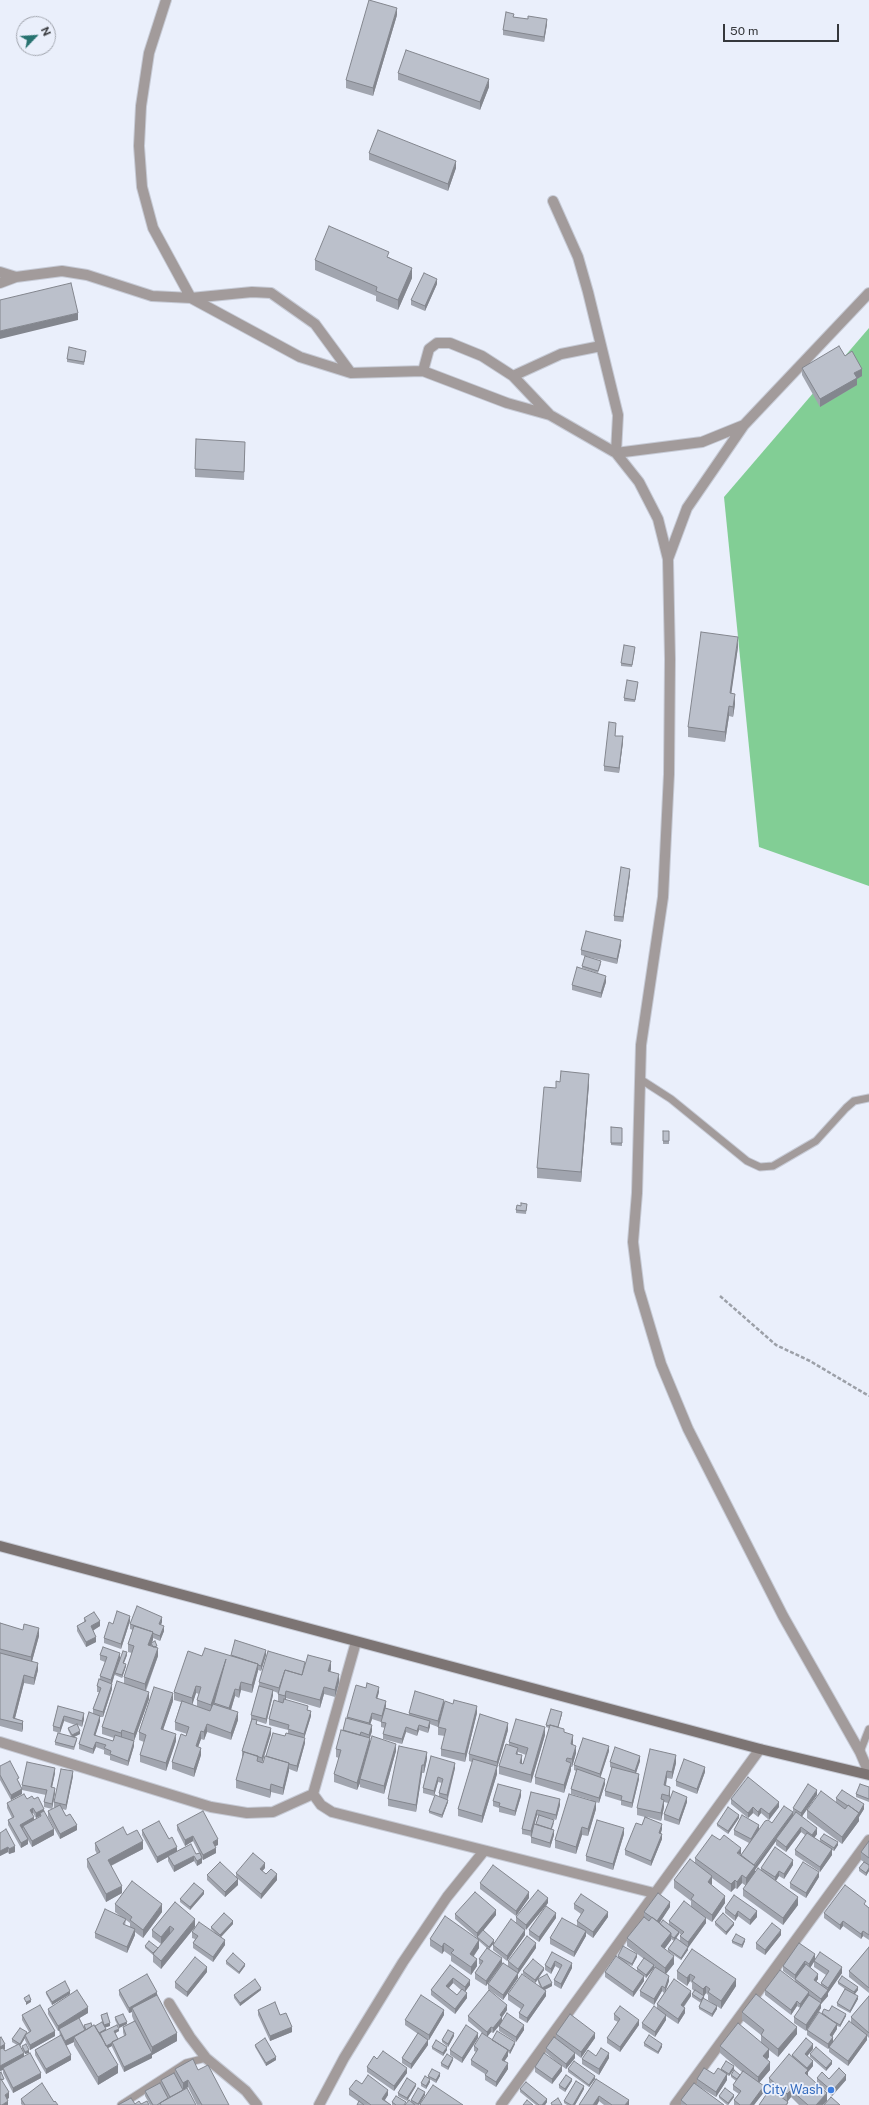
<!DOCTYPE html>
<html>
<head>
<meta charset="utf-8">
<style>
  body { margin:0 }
  #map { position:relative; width:869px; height:2105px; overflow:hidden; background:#eaeffb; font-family:"Public Sans",sans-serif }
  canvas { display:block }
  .north { position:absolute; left:16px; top:16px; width:40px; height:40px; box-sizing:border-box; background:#eaeffb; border:1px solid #a2a6af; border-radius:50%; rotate:65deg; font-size:11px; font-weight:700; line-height:16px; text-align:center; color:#36383c }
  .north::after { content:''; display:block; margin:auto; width:14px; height:18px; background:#277270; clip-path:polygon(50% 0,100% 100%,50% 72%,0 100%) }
  .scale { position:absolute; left:723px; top:24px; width:116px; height:18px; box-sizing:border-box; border:2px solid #36383c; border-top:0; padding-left:5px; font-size:12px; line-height:14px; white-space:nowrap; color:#36383c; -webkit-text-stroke:3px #eaeffb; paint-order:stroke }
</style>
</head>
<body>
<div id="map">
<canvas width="869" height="2105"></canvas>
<div class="north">N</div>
<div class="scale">50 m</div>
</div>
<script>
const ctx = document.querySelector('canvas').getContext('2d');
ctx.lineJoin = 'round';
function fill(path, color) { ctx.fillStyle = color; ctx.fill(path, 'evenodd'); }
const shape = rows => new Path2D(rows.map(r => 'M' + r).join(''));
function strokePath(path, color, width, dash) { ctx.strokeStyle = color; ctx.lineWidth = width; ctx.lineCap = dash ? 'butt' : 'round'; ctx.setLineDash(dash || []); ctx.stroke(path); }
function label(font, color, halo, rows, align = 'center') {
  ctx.font = font + ' "Public Sans",sans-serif'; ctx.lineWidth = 3.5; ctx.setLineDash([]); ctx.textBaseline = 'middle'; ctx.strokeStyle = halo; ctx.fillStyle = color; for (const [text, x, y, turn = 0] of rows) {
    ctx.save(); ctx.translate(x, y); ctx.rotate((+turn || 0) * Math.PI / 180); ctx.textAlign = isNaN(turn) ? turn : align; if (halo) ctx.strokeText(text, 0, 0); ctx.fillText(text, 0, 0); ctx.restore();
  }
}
fill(shape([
  [869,328,869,886,759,847,724,497]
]), '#82ce95');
const service = shape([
  [640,1079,671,1099,747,1161,760,1167,773,1166,816,1141,846,1108,854,1101,869,1098],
  [860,1752,869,1729],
  [121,2105,186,2063,206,2058]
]);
const minor = shape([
  [166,0,149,53,141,106,139,146,142,187,153,228,191,298,300,357,351,373,423,371,507,403,550,415,616,453,639,482,658,519,668,559,670,659,669,774,663,897,641,1045,637,1193,633,1242,639,1290,661,1364,688,1429,783,1616,860,1752,869,1773],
  [553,201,578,257,588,292,618,415,616,453,702,442,744,425,869,293],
  [0,272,16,277],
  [0,283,16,277,62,271,87,275,152,296,191,298,252,292,271,293,315,324,351,373],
  [423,371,429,349,437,343,450,343,482,356,513,376,549,414],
  [513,376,561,354,601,346],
  [668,559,687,508,744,425],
  [356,1642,313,1794,321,1805,332,1812,654,1893],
  [0,1742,211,1807,247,1813,273,1812,313,1794],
  [169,2003,190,2037,206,2058,246,2091,257,2105],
  [319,2105,344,2058,403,1962,447,1897,484,1851],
  [501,2105,760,1749],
  [675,2105,869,1840]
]);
const secondary = shape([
  [0,1546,760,1749,869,1775]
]);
strokePath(service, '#c6cad5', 9);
strokePath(minor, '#c6cad5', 12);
strokePath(secondary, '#c6cad5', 12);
strokePath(shape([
  [720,1296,776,1345,810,1361,869,1396]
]), '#9ca0a8', 2.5, [4, 2]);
strokePath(service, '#a29b9b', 7);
strokePath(minor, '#a29b9b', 10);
strokePath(secondary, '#7c7473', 10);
fill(shape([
  [397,15,373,96,346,88,346,80],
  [514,17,547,24,544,42,503,35,503,30],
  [398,73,489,87,480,110,398,80],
  [369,153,456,168,448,191,369,160],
  [389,257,412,278,398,310,376,301,376,296,315,270,315,260],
  [437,284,425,311,411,305,411,300],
  [86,353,84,365,67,362,67,359],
  [845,356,862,376,857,379,857,385,820,407,802,375,802,368],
  [245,450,244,480,195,477,195,469],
  [738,647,731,693,735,704,733,717,729,716,725,742,688,737,688,727],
  [635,650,632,667,621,666,621,663],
  [638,684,635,702,624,701,624,698],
  [616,728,615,736,623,742,619,773,604,771,604,766],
  [630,874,623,922,614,921,614,916],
  [621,945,617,964,581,955,581,950],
  [601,964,598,973,582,968,582,966],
  [606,982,601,998,572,990,572,985],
  [589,1084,581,1182,537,1178,537,1168,556,1088],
  [611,1127,622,1128,622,1146,611,1145],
  [663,1131,669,1131,669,1144,663,1144],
  [527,1204,526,1214,516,1213,516,1210,521,1206],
  [84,1618,100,1626,93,1630,96,1642,86,1647,77,1631,77,1626,84,1622],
  [130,1621,121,1649,104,1643,104,1638,113,1624],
  [162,1622,161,1625,164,1631,160,1641,153,1638,152,1643,157,1648,158,1656,146,1691,149,1699,134,1741,134,1746,128,1766,110,1760,110,1756,104,1754,104,1750,96,1747,93,1754,79,1749,79,1744,93,1713,93,1709,99,1692,97,1692,97,1686,100,1680,100,1676,105,1662,100,1660,100,1655,120,1658,127,1655,124,1663,126,1666,122,1678,115,1675,115,1673,112,1684,112,1689,103,1717,100,1717,100,1721,95,1735,113,1741,114,1738,102,1734,102,1727,124,1683,124,1677,132,1653,128,1652,128,1644,133,1630,130,1629,130,1624],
  [0,1623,39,1636,32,1661,38,1670,34,1685,24,1683,15,1718,23,1721,23,1728,22,1732,0,1726],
  [266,1655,261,1671,258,1670,252,1693,241,1690,239,1698,235,1696,231,1710,238,1720,231,1740,207,1732,204,1740,201,1739,198,1747,201,1755,194,1777,172,1769,172,1762,187,1734,175,1730,175,1722,181,1702,174,1700,174,1692,202,1656],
  [196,1693,199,1694,197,1700,197,1706,192,1704],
  [331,1669,330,1672,339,1682,335,1697,324,1694,320,1708,286,1698,286,1700,308,1710,311,1716,304,1738,305,1743,297,1772,289,1769,283,1795,271,1792,270,1798,236,1788,236,1780,243,1757,242,1756,242,1751,251,1720,251,1715,259,1686,259,1682],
  [273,1691,278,1693,278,1701,269,1719,269,1725,288,1730,288,1733,266,1756,263,1763,262,1763,271,1734,257,1724,257,1721,266,1724,273,1695],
  [379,1692,377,1698,386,1706,385,1708,409,1715,409,1713,444,1705,477,1713,465,1762,441,1756,441,1749,445,1736,438,1735,438,1727,443,1708,438,1727,430,1724,428,1733,419,1730,417,1736,406,1732,402,1744,383,1739,383,1734,385,1728,381,1727,381,1722,372,1719,370,1725,372,1731,370,1738,370,1743,396,1751,384,1794,360,1787,360,1783,357,1790,334,1782,334,1774,339,1758,336,1757,336,1749,347,1719,347,1717],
  [173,1701,163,1729,176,1741,166,1771,140,1762,140,1755,144,1742,139,1740,139,1732],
  [58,1706,84,1719,82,1727,78,1725,80,1734,74,1737,77,1740,74,1750,55,1745,55,1742,71,1736,68,1730,68,1728,75,1725,64,1721,60,1733,53,1731,53,1726],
  [562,1714,558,1727,564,1732,573,1742,573,1744,576,1753,572,1767,571,1767,571,1770,564,1793,535,1784,535,1777,549,1728,546,1727,546,1725],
  [508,1730,497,1768,497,1774,482,1823,458,1816,458,1809,472,1762,469,1761,469,1754],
  [545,1735,531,1783,499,1774,499,1766,509,1745,509,1742],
  [518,1752,526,1755,523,1764,522,1764,522,1763,518,1754],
  [609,1751,600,1777,605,1784,599,1803,596,1802,596,1809,588,1836,582,1835,576,1854,555,1848,555,1840,591,1800,571,1794,571,1789,576,1771,574,1770,574,1765],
  [676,1755,676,1763,672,1779,667,1778,666,1786,670,1795,669,1802,687,1802,679,1825,664,1820,664,1814,668,1803,664,1802,664,1807,661,1821,647,1817,662,1829,661,1833,662,1839,651,1866,625,1855,625,1850,642,1825,645,1817,637,1815,637,1808],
  [431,1756,455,1768,448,1799,448,1802,442,1818,429,1813,429,1811,439,1796,439,1793,442,1783,438,1782,434,1796,423,1793,423,1788],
  [427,1759,424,1773,422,1773,416,1812,388,1806,388,1799],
  [640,1761,636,1773,639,1779,632,1808,621,1805,621,1801,605,1796,605,1791,612,1768,610,1767,610,1762],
  [0,1766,19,1782,22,1789,22,1785,55,1773,52,1787,55,1793,52,1809,44,1807,44,1802,46,1795,22,1790,22,1794,11,1800,0,1780],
  [705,1772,697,1794,676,1786,676,1781],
  [73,1776,66,1810,62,1809,66,1816,77,1830,60,1839,48,1817,48,1811,55,1808,54,1807,54,1802],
  [869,1787,869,1802,856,1797,856,1794],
  [531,1792,560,1805,556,1820,548,1818,554,1823,552,1829,554,1835,550,1848,531,1843,531,1836,522,1834,522,1829],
  [537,1815,538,1816,536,1825,535,1824],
  [817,1795,802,1816,817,1834,814,1838,820,1842,820,1839,838,1845,834,1851,832,1850,832,1855,820,1872,795,1855,795,1850,805,1835,801,1832,786,1852,776,1845,776,1841,755,1870,755,1873,761,1870,761,1868,793,1865,784,1879,779,1876,776,1881,798,1905,783,1925,743,1896,743,1889,746,1886,742,1883,737,1889,735,1888,731,1892,712,1878,712,1884,711,1885,725,1903,712,1922,706,1918,706,1923,688,1947,688,1950,681,1960,668,1951,668,1949,680,1941,680,1936,681,1935,679,1933,679,1934,674,1941,671,1939,671,1940,664,1949,674,1964,666,1974,669,1981,665,1991,691,1996,684,2007,685,2013,678,2024,666,2016,666,2020,655,2037,642,2028,642,2023,657,2008,657,2004,664,1993,662,1991,654,2005,640,1996,640,1991,655,1967,654,1966,654,1968,646,1978,644,1976,644,1981,633,1997,605,1977,605,1972,618,1958,618,1956,637,1957,632,1966,626,1963,637,1971,637,1968,644,1959,627,1946,627,1938,644,1918,644,1912,670,1907,659,1923,660,1924,669,1925,669,1921,691,1907,691,1901,674,1888,674,1880,695,1864,695,1858,741,1855,749,1843,734,1835,734,1830,759,1830,793,1812,793,1808],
  [521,1796,515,1816,499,1812,499,1808,493,1806,493,1801],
  [836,1798,864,1809,859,1817,859,1821,842,1844,807,1818,807,1810,836,1802],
  [27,1799,34,1799,44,1811,54,1835,32,1847,28,1840,28,1844,21,1848,8,1825,8,1820,12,1818,7,1808,7,1803],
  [33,1813,36,1818,40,1816,40,1817,34,1820,32,1814],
  [731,1799,779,1807,769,1820,761,1813,758,1817,753,1813,748,1818,731,1804],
  [739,1818,728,1834,717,1826,717,1824],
  [177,1825,218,1845,215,1846,216,1853,203,1860,202,1859,202,1863,197,1866,194,1861,174,1872,168,1861,168,1857,157,1863,142,1835,142,1830,169,1839,177,1851,196,1854,199,1853,193,1841,185,1846,177,1830],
  [0,1833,15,1852,9,1854,8,1852,0,1856],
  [624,1834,613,1870,586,1861,586,1856],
  [127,1835,143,1849,111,1866,122,1893,106,1902,87,1867,87,1859,97,1854,95,1850,95,1843],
  [869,1841,869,1871,866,1876,859,1871,859,1868,864,1862,861,1860,861,1852],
  [265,1868,262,1871,266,1874,277,1880,261,1899,238,1879,238,1885,225,1897,207,1880,207,1875,236,1878,236,1873],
  [819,1877,806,1898,790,1888,790,1883],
  [480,1883,529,1898,516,1916,480,1889],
  [204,1894,190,1910,180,1902,180,1899],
  [175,1902,195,1927,161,1969,153,1962,153,1955,145,1948,145,1946,158,1948,161,1944,152,1937,152,1930],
  [548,1903,525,1930,525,1935,507,1961,493,1950,493,1944,489,1949,502,1963,508,1966,508,1961,536,1948,518,1974,518,1978,503,2000,488,1989,488,1984,498,1969,486,1986,475,1979,475,1973,481,1965,479,1964,479,1959,488,1949,479,1941,479,1948,474,1956,477,1966,471,1975,451,1961,451,1956,444,1951,442,1954,430,1946,430,1939,477,1939,477,1937,477,1938,455,1919,455,1914,496,1915,483,1931,494,1943,520,1926,516,1923,516,1917],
  [115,1904,162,1912,143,1938,135,1932,135,1935,127,1953,95,1938,95,1933,120,1916,115,1912],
  [126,1920,130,1923,130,1927,125,1925],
  [574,1904,608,1917,593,1938,586,1933,586,1936,574,1957,550,1944,550,1938,577,1926,577,1921,581,1914,574,1909],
  [866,1905,869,1908,869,1940,863,1936,861,1939,843,1926,840,1930,824,1918,824,1913],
  [725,1908,757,1911,757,1917,750,1925,738,1916,735,1921,725,1913],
  [556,1918,539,1942,529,1935,529,1930],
  [715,1922,734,1925,726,1935,715,1925],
  [233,1924,221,1937,225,1945,213,1962,193,1948,193,1943,195,1939,192,1938,192,1932,215,1933,211,1929,211,1927],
  [781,1935,765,1955,756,1949,756,1943],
  [732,1941,745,1941,742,1948,732,1943],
  [869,1947,869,1993,849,1977,849,1971],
  [692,1949,736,1986,721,2009,717,2006,717,2009,712,2017,699,2009,699,2007,701,2003,692,1997,692,1994,694,1991,692,1989,692,1983,690,1981,687,1986,677,1979,677,1971],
  [706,1993,708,1995,708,2000,716,2006,704,1999,704,1996],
  [552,1952,572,1968,561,1989,554,1985,554,1980,560,1969,555,1966,551,1974,545,1970,545,1965],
  [815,1959,842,1973,828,1993,828,1996,821,2004,821,2008,806,2031,794,2023,794,2017,800,2008,797,2006,791,2015,765,1995,765,1990,795,1981,795,1980,783,1971,783,1966],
  [814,1962,814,1967,826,1975,821,1983,821,1985,816,1981,818,1979,810,1968],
  [226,1961,245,1966,239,1974,226,1964],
  [450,1965,470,1985,465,1991,467,1998,455,2014,431,1995,431,1990],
  [453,1983,461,1990,457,1995,449,1988],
  [544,1970,538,1979,552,1986,545,1990,546,1996,527,2023,519,2018,519,2013,521,2009,508,2000,508,1994,540,1987,538,1982,538,1980,535,1983,523,1974,523,1971],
  [207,1972,187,1997,175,1988,175,1982],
  [838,1982,858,1990,855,1994,858,1999,850,2013,837,2006,837,2003,845,1989,838,1984],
  [119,1990,157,1996,177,2041,152,2055,152,2054,152,2058,124,2072,112,2047,112,2046,108,2048,118,2073,98,2085,74,2045,74,2042,66,2046,71,2060,46,2074,35,2055,35,2050,60,2036,59,2030,58,2031,48,2014,48,2009,88,2013,74,2021,84,2027,84,2025,95,2027,103,2025,101,2017,101,2015,110,2026,105,2027,106,2030,119,2031,115,2033,118,2039,124,2036,123,2032,123,2027,134,2021,132,2016,132,2012,129,2013,119,1995],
  [261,1990,240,2006,234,1998,234,1995],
  [46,1992,70,1994,52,2005,46,1994],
  [869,1996,869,2038,867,2036,867,2040,848,2066,829,2052,829,2048,828,2049,807,2035,807,2030,822,2013,829,2011,846,2016,840,2027,837,2026,837,2029,832,2037,833,2042,851,2023,851,2017],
  [258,2010,280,2015,292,2032,270,2041,258,2015],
  [507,2010,502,2017,502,2021,524,2030,516,2042,499,2031,499,2026,493,2033,491,2032,487,2037,468,2021,468,2016],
  [742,2012,797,2034,778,2057,769,2050,769,2057,767,2060,770,2070,759,2083,764,2092,754,2105,734,2105,734,2100,739,2094,733,2090,733,2085,736,2081,731,2077,731,2075,740,2075,742,2072,720,2053,720,2046,761,2042,761,2035,742,2020],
  [614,2014,639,2025,620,2052,607,2043,607,2038,618,2022,614,2020],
  [22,2015,55,2036,30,2050,25,2040,25,2038,20,2046,24,2057,41,2078,13,2093,3,2073,3,2070,0,2071,0,2038,5,2049,4,2050,5,2051,17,2045,12,2042,12,2039,29,2032,22,2020],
  [444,2015,429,2040,428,2040,428,2045,411,2069,402,2063,402,2058,418,2034,405,2025,405,2020],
  [115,2017,127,2024,119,2028,115,2020],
  [556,2034,595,2038,581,2058,567,2047,575,2058,566,2069,562,2066,562,2071,552,2084,535,2072,535,2067,560,2065,546,2053,546,2048,556,2038],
  [454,2036,448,2047,442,2042,442,2040],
  [478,2038,462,2063,450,2055,450,2050],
  [492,2040,515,2044,510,2054,508,2052,508,2056,504,2061,508,2069,496,2087,485,2080,485,2074,471,2065,471,2060,476,2052,474,2051,474,2046],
  [644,2043,662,2047,658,2054,644,2046],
  [255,2045,276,2060,266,2066,255,2047],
  [22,2046,29,2053,25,2054,22,2049],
  [432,2047,447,2050,443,2056,432,2049],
  [813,2049,807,2056,813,2066,808,2072,808,2076,827,2101,823,2105,799,2105,791,2097,788,2101,788,2105,782,2097,769,2085,769,2078,792,2056,792,2055],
  [810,2054,832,2064,826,2071,810,2057],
  [609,2058,599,2075,582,2064,582,2059],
  [377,2059,407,2073,394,2091,367,2072,367,2067],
  [453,2060,448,2070,441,2066,441,2063],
  [175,2069,198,2070,229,2105,197,2105,188,2087,183,2090,196,2105,150,2105,145,2096,145,2091,161,2084,161,2080,175,2076],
  [568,2069,595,2079,589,2087,568,2072],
  [721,2069,734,2069,729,2076,727,2075,727,2080,716,2097,698,2086,724,2105,681,2105,681,2100,697,2084,697,2079,714,2074,721,2070],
  [428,2076,440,2076,436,2083,428,2078],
  [817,2078,829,2079,846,2080,832,2096,817,2083],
  [596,2079,629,2105,604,2105,599,2101,597,2105,579,2105],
  [572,2081,565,2092,559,2088,559,2085],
  [430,2082,426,2089,421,2086,421,2083],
  [362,2084,388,2095,385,2100,391,2105,357,2105,359,2102,349,2095,349,2089],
  [416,2086,407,2101,398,2096,398,2093],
  [520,2089,547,2102,545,2105,536,2105,520,2092],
  [584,2089,575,2105,567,2105,564,2103,564,2101],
  [425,2095,419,2105,392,2105,392,2102,406,2104,411,2102,411,2100],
  [719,2096,734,2097,728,2105,727,2105,719,2098],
  [21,2099,58,2105,22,2105,21,2104]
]), '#a1a5af');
fill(shape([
  [397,8,397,15,373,96,373,88],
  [547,19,547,24,544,42,544,37],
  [489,79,489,87,480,110,480,102],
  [456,161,456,168,448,191,448,184],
  [412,268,412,278,398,310,398,300],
  [437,279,437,284,425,311,425,306],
  [78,313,78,320,0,339,0,331],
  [862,369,862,376,857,379,857,385,820,407,820,399,854,373],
  [738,637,738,647,730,703,730,693],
  [735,694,735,704,733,717,733,707],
  [729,706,729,716,725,742,725,732],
  [623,736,623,742,619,773,619,768],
  [630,869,630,874,623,922,623,917],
  [621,940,621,945,617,964,617,959],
  [606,976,606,982,601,998,601,993],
  [589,1074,589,1084,581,1182,581,1172],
  [130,1616,130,1621,121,1649,121,1644],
  [162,1617,162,1622,159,1629,159,1624],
  [100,1621,100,1626,91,1632,91,1626],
  [164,1626,164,1631,160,1641,160,1636],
  [39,1628,39,1636,31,1665,31,1657],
  [153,1632,153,1640,151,1644,151,1643,151,1645,148,1653,148,1645],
  [96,1637,96,1642,86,1647,86,1642],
  [158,1648,158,1656,145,1691,145,1684],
  [266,1650,266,1655,261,1671,261,1666],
  [127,1652,127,1655,123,1665,123,1663],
  [120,1653,120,1658,111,1686,111,1680],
  [226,1659,226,1667,211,1712,211,1705],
  [331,1661,331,1669,328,1679,328,1671],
  [38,1663,38,1670,34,1685,34,1678],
  [126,1664,126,1666,122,1678,122,1675],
  [258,1664,258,1671,252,1693,252,1685],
  [339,1674,339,1682,335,1697,335,1690],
  [24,1675,24,1683,14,1722,13,1718],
  [241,1682,241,1690,239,1698,239,1690],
  [112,1684,112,1689,103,1717,103,1712],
  [196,1686,196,1693,192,1706,192,1698],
  [324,1687,324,1694,320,1708,320,1700],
  [379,1687,379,1692,376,1703,376,1698],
  [235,1689,235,1696,229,1716,229,1708],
  [273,1690,273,1695,266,1724,266,1719],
  [286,1691,286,1698,285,1704,285,1696],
  [149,1692,149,1699,134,1741,134,1746,128,1766,128,1761,134,1741,134,1734],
  [173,1693,173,1701,161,1736,161,1729],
  [444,1700,444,1705,438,1727,438,1721],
  [386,1701,386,1706,382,1722,382,1716],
  [477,1706,477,1713,465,1762,465,1754],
  [311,1711,311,1716,304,1739,304,1734],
  [238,1712,238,1720,231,1740,231,1733],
  [562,1712,562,1714,557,1731,557,1728],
  [84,1713,84,1719,82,1727,82,1721],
  [372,1713,372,1719,369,1728,369,1723],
  [64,1716,64,1721,60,1733,60,1728],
  [100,1716,100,1721,94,1740,94,1735],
  [23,1721,23,1728,22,1732,22,1724],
  [430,1721,430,1727,428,1733,428,1728],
  [508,1723,508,1730,497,1768,497,1774,482,1823,482,1816,497,1767,497,1762],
  [207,1724,207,1732,204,1740,204,1732],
  [372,1725,372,1731,369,1740,369,1735],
  [419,1725,419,1730,417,1736,417,1731],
  [406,1727,406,1732,402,1744,402,1739],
  [545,1727,545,1735,531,1783,531,1775],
  [271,1728,271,1734,262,1763,262,1758],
  [122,1730,122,1737,121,1741,121,1733],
  [80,1731,80,1734,72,1738,72,1735],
  [201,1731,201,1739,196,1753,196,1746],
  [176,1734,176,1741,166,1771,166,1763],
  [573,1735,573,1742,571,1752,571,1744],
  [305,1738,305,1743,297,1772,297,1766],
  [370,1738,370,1745,360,1779,360,1783,357,1790,357,1783],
  [96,1742,96,1747,93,1754,93,1749],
  [396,1744,396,1751,384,1794,384,1786],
  [576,1746,576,1753,572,1767,572,1759],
  [609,1746,609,1751,600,1779,600,1774],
  [201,1748,201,1755,194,1777,194,1769],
  [427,1752,427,1759,424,1773,424,1765],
  [522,1755,522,1763,520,1771,520,1763],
  [676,1755,676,1763,672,1779,672,1772],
  [640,1756,640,1761,635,1776,635,1771],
  [289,1763,289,1771,283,1795,283,1788],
  [455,1763,455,1768,447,1800,447,1795],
  [571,1763,571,1770,564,1793,564,1785],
  [422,1765,422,1773,416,1812,416,1805],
  [705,1767,705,1772,697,1794,697,1789],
  [55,1768,55,1773,51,1792,51,1787],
  [73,1771,73,1776,66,1810,66,1805],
  [667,1771,667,1778,664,1793,664,1785],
  [639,1774,639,1779,632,1808,632,1803],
  [438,1777,438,1782,434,1796,434,1791],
  [605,1779,605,1784,599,1803,599,1798],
  [271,1784,271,1792,270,1798,270,1790],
  [670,1787,670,1795,669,1803,669,1796],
  [55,1788,55,1793,52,1809,52,1804],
  [22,1789,22,1794,11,1800,11,1795],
  [521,1790,521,1796,515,1816,515,1811],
  [817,1790,817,1795,801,1818,801,1813],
  [687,1797,687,1802,679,1825,679,1820],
  [560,1799,560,1805,556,1820,556,1815],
  [448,1800,448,1802,442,1818,442,1815],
  [664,1800,664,1807,661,1821,661,1813],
  [596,1802,596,1809,588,1836,588,1829],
  [779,1802,779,1807,769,1820,769,1814],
  [864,1804,864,1809,859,1817,859,1821,842,1844,842,1837],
  [753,1807,753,1813,748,1818,748,1813],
  [33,1808,33,1813,30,1815,30,1810],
  [761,1808,761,1813,758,1817,758,1812],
  [44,1809,44,1814,40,1813,40,1816,36,1818,36,1813],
  [537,1810,537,1815,531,1836,531,1831],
  [793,1812,793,1818,776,1839,776,1841,755,1870,755,1873,746,1886,746,1878],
  [739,1815,739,1818,728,1834,728,1831],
  [34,1817,34,1822,23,1826,23,1828,20,1830,20,1825],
  [662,1824,662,1829,659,1838,659,1833],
  [77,1825,77,1830,60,1839,60,1834],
  [759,1825,759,1830,751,1844,751,1839],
  [582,1827,582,1835,576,1854,576,1847],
  [801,1827,801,1832,786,1852,786,1847],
  [624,1828,624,1834,613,1870,613,1864],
  [817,1828,817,1834,812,1841,812,1835],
  [54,1829,54,1835,32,1847,32,1841],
  [554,1830,554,1835,550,1848,550,1843],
  [662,1834,662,1839,651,1866,651,1861],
  [193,1836,193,1841,185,1846,185,1840],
  [28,1839,28,1844,21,1848,21,1843],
  [218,1839,218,1845,213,1847,213,1842],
  [143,1841,143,1849,108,1867,108,1860],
  [838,1842,838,1845,834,1851,834,1848],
  [15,1846,15,1852,9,1854,9,1849],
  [8,1847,8,1852,0,1856,0,1851],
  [177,1847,177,1852,157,1863,157,1857],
  [216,1848,216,1853,203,1860,203,1855],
  [741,1848,741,1855,737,1853],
  [832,1849,832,1855,820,1872,820,1867],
  [194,1856,194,1861,174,1872,174,1866],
  [202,1858,202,1863,197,1866,197,1861],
  [793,1860,793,1865,784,1879,784,1874],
  [265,1863,265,1868,260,1874,260,1869],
  [869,1868,869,1871,866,1876,866,1873],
  [779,1871,779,1876,775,1882,775,1877],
  [819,1872,819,1877,806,1898,806,1893],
  [277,1874,277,1880,261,1899,261,1894],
  [742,1875,742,1883,737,1889,737,1882],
  [712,1876,712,1884,708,1890,708,1882],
  [238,1879,238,1885,225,1897,225,1892],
  [735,1880,735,1888,731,1892,731,1884],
  [122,1886,122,1893,106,1902,106,1894],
  [204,1891,204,1894,190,1910,190,1907],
  [529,1892,529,1898,516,1916,516,1911],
  [725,1896,725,1903,712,1922,712,1915],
  [798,1897,798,1905,783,1925,783,1918],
  [548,1898,548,1903,526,1930,526,1925],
  [670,1902,670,1907,657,1927,657,1921],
  [162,1904,162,1912,143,1938,143,1930],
  [496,1910,496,1915,477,1938,477,1933],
  [738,1911,738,1916,735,1921,735,1916],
  [757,1911,757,1917,750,1925,750,1920],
  [608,1912,608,1917,593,1938,593,1932],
  [556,1913,556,1918,539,1942,539,1937],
  [706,1918,706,1923,688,1948,688,1942],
  [195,1919,195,1927,161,1969,161,1961],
  [233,1921,233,1924,220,1938,220,1935],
  [843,1921,843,1926,840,1930,840,1925],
  [734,1923,734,1925,726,1935,726,1932],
  [170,1926,170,1934,161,1945,161,1937],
  [135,1929,135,1935,127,1953,127,1947],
  [525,1930,525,1935,507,1961,507,1956],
  [781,1930,781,1935,765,1955,765,1950],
  [586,1931,586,1936,574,1957,574,1952],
  [863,1931,863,1936,861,1939,861,1934],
  [679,1932,679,1934,674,1941,674,1938],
  [671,1933,671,1940,661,1954,661,1946],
  [745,1939,745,1941,742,1948,742,1945],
  [225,1940,225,1945,213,1962,213,1957],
  [479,1940,479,1948,470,1961,470,1954],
  [494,1940,494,1943,489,1949,489,1947],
  [444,1943,444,1951,442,1954,442,1947],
  [536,1943,536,1948,518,1974,518,1978,503,2000,503,1995,518,1973,518,1969],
  [688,1947,688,1950,681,1960,681,1958],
  [637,1954,637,1957,632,1966,632,1964],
  [815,1954,815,1960,809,1970,809,1964],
  [674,1956,674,1964,665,1975,665,1968],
  [502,1958,502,1963,486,1986,486,1981],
  [477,1959,477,1966,471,1975,471,1967],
  [555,1961,555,1966,551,1974,551,1969],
  [805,1961,805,1967,795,1980,795,1975],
  [572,1963,572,1968,561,1989,561,1984],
  [245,1964,245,1966,239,1974,239,1972],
  [654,1965,654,1968,646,1978,646,1975],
  [207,1967,207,1972,187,1997,187,1992],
  [842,1967,842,1973,828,1993,828,1988],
  [544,1968,544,1970,535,1983,535,1980],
  [690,1974,690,1981,687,1986,687,1978],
  [818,1974,818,1979,814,1985,814,1980],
  [644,1976,644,1981,633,1997,633,1992],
  [669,1976,669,1981,665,1993,665,1988],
  [453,1978,453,1983,446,1991,446,1986],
  [736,1979,736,1986,721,2009,721,2001],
  [470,1980,470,1985,465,1992,465,1987],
  [552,1983,552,1986,542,1991,542,1988],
  [662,1986,662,1991,654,2005,654,1999],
  [706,1986,706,1993,704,1996,704,1999,701,2003,701,2000,703,1997,703,1989],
  [858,1987,858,1990,854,1995,854,1992],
  [261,1988,261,1990,240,2006,240,2003],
  [828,1990,828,1996,821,2004,821,1999],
  [70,1991,70,1994,52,2005,52,2002],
  [546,1991,546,1996,527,2023,527,2018],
  [691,1991,691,1996,681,2010,681,2005],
  [157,1992,157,1997,132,2008,132,2012,129,2013,129,2008],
  [809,1992,809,1997,800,2009,800,2004],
  [467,1993,467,1998,455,2014,455,2009],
  [858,1996,858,1999,850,2013,850,2011],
  [31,2000,31,2002,26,2005,26,2002],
  [797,2001,797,2006,791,2015,791,2010],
  [821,2003,821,2008,806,2031,806,2025],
  [507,2005,507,2010,500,2020,500,2015],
  [717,2006,717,2009,712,2017,712,2014],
  [88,2007,88,2013,58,2031,58,2026],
  [685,2008,685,2013,678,2024,678,2019],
  [444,2010,444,2015,429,2040,429,2035],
  [846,2014,846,2016,840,2027,840,2025],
  [666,2015,666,2020,655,2037,655,2032],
  [502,2017,502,2022,493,2033,493,2028],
  [639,2020,639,2025,620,2052,620,2047],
  [127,2022,127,2024,119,2028,119,2025],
  [110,2023,110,2026,104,2028,104,2025],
  [837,2024,837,2029,830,2040,830,2035],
  [524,2025,524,2030,516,2042,516,2037],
  [292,2027,292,2032,270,2041,270,2036],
  [491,2027,491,2032,487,2037,487,2032],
  [797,2027,797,2034,778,2057,778,2049],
  [106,2029,106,2031,100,2033,100,2035,99,2035,99,2033],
  [119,2029,119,2031,114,2034,114,2031],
  [85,2030,74,2037,74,2042,65,2046,65,2041],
  [55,2031,55,2036,30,2050,30,2045],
  [177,2033,177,2041,152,2055,152,2047],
  [454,2033,454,2036,448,2047,448,2044],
  [478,2033,478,2038,462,2063,462,2058],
  [595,2033,595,2038,581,2058,581,2052],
  [867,2035,867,2040,848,2066,848,2061],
  [25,2036,25,2038,20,2046,20,2044],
  [833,2037,833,2042,828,2049,828,2044],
  [428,2040,428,2045,411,2069,411,2064],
  [515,2042,515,2044,510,2054,510,2051],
  [112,2043,112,2046,106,2049,106,2046],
  [5,2044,5,2049,0,2052,0,2047],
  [662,2044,662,2047,658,2054,658,2052],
  [813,2044,813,2049,805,2059,805,2054],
  [447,2047,447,2050,443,2056,443,2053],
  [769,2049,769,2057,763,2064,763,2056],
  [29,2050,29,2053,25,2054,25,2052],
  [508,2050,508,2056,502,2065,502,2060],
  [24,2053,24,2058,3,2068,3,2070,0,2071,0,2066],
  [152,2053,152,2058,124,2072,124,2067],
  [575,2053,575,2058,566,2069,566,2064],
  [609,2053,609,2058,599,2075,599,2069],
  [71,2055,71,2060,46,2074,46,2069],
  [276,2057,276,2060,266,2066,266,2063],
  [453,2058,453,2060,448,2070,448,2067],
  [813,2061,813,2066,808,2072,808,2078,805,2073,807,2071,807,2068],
  [832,2061,832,2064,826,2071,826,2068],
  [770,2062,770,2070,758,2084,758,2077],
  [508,2063,508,2069,496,2087,496,2082],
  [118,2065,118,2073,98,2085,98,2077],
  [562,2066,562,2071,552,2084,552,2079],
  [734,2066,734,2069,729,2076,729,2074],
  [407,2068,407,2073,394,2091,394,2086],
  [41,2073,41,2078,13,2093,13,2088],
  [440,2073,440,2076,436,2083,436,2080],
  [727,2074,727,2080,716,2097,716,2092],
  [846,2075,846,2080,832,2096,832,2091],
  [595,2076,595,2079,589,2087,589,2085],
  [430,2079,430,2082,426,2089,426,2086],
  [572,2079,572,2081,565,2092,565,2089],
  [188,2080,188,2087,183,2090,183,2083],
  [416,2084,416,2086,407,2101,407,2098],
  [584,2086,584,2089,575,2105,573,2105],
  [764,2086,764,2092,754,2105,750,2105],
  [388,2090,388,2095,382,2104,382,2099],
  [791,2090,791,2097,787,2102,787,2094],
  [9,2092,9,2098,5,2101,5,2095],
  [425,2092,425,2095,419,2105,418,2105],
  [827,2093,827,2101,823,2105,816,2105],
  [734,2095,734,2097,728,2105,728,2103],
  [599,2096,599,2101,597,2105,593,2105],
  [547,2099,547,2102,545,2105,542,2105],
  [629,2100,629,2105,625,2105],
  [8,2101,8,2105,2,2105]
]), '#83868e');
const building = shape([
  [369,0,397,8,373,88,346,80,369,0],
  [506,12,514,14,513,17,528,19,528,16,547,19,544,37,503,30,506,12],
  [406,50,489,79,480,102,398,73,406,50],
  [378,130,456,161,448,184,369,153,378,130],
  [329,226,389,252,387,257,412,268,398,300,376,291,377,287,315,260,329,226],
  [424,273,437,279,425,306,411,300,424,273],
  [71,283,78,313,0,331,0,300,71,283],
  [839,346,845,356,852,351,862,369,854,373,857,378,820,399,802,368,839,346],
  [69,347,86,351,84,362,67,359,69,347],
  [196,439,245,442,244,472,195,469,196,439],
  [701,632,738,637,730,693,735,694,733,707,729,706,725,732,688,727,701,632],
  [624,645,635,647,632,665,621,663,624,645],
  [627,680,638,682,635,700,624,698,627,680],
  [609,722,616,723,615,736,623,736,619,768,604,766,609,722],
  [621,867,630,869,623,917,614,916,621,867],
  [586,931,621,940,617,959,581,950,586,931],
  [585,956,601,961,598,971,582,966,585,956],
  [577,967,606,976,601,993,572,985,577,967],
  [561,1071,589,1074,581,1172,537,1168,544,1087,556,1088,556,1081,560,1082,561,1071],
  [611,1127,622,1128,622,1143,611,1143,611,1127],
  [663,1131,669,1131,669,1141,663,1141,663,1131],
  [521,1203,527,1204,526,1211,516,1210,517,1205,521,1206,521,1203],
  [137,1606,162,1617,159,1624,164,1626,160,1636,152,1633,153,1632,130,1624,137,1606],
  [117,1611,130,1616,121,1644,104,1638,109,1622,113,1624,117,1611],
  [94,1612,100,1621,91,1626,96,1637,86,1642,77,1626,86,1621,84,1618,94,1612],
  [0,1623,23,1630,24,1624,39,1628,31,1657,0,1649,0,1623],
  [134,1626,153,1632,148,1645,158,1648,145,1684,124,1677,134,1646,128,1644,134,1626],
  [235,1640,266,1650,261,1666,258,1665,258,1664,231,1655,235,1640],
  [155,1641,157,1646,154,1647,153,1647,151,1643,155,1641],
  [103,1647,120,1653,111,1680,100,1676,107,1657,100,1655,103,1647],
  [205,1648,258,1664,252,1685,241,1682,239,1690,235,1689,229,1708,214,1703,226,1659,211,1705,197,1700,201,1687,196,1686,192,1698,174,1692,188,1651,202,1656,205,1648],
  [123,1651,127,1652,123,1663,126,1664,122,1675,115,1673,123,1651],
  [268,1651,305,1662,302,1675,285,1670,279,1688,259,1682,268,1651],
  [0,1653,38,1663,34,1678,24,1675,13,1718,23,1721,22,1724,0,1719,0,1653],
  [308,1655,331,1661,328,1671,339,1674,335,1690,324,1687,320,1700,286,1691,285,1696,278,1694,285,1670,302,1675,308,1655],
  [99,1679,112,1684,103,1712,93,1709,101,1688,97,1686,99,1679],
  [117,1681,149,1692,134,1734,122,1730,121,1733,102,1727,117,1681],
  [367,1683,379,1687,376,1698,386,1701,382,1716,372,1713,369,1723,347,1717,356,1685,366,1688,367,1683],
  [259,1686,273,1690,266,1719,251,1715,259,1686],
  [154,1687,173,1693,161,1729,176,1734,166,1763,140,1755,146,1735,139,1732,154,1687],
  [415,1691,444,1700,438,1721,409,1713,415,1691],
  [284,1699,308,1706,307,1710,311,1711,304,1734,288,1729,289,1725,269,1719,274,1700,283,1703,284,1699],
  [454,1700,477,1706,465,1754,441,1749,446,1729,438,1727,445,1701,453,1704,454,1700],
  [182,1701,210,1711,213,1704,238,1712,231,1733,207,1724,204,1732,201,1731,196,1746,201,1748,194,1769,172,1762,181,1734,186,1736,189,1727,175,1722,182,1701],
  [58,1706,84,1713,82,1721,64,1716,60,1728,53,1726,58,1706],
  [385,1708,430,1721,428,1728,419,1725,417,1731,406,1727,402,1739,383,1734,386,1723,381,1722,385,1708],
  [551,1709,562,1712,558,1727,550,1725,550,1726,546,1725,551,1709],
  [89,1712,100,1716,94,1735,113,1741,115,1735,134,1741,128,1761,110,1754,111,1751,104,1748,106,1745,96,1742,93,1749,79,1744,89,1712],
  [480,1714,508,1723,497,1762,469,1754,480,1714],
  [346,1718,372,1725,369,1735,361,1732,360,1735,343,1730,346,1718],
  [252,1719,257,1720,256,1724,271,1728,262,1758,242,1751,252,1719],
  [516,1719,545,1727,531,1775,499,1766,506,1744,518,1748,516,1754,522,1755,520,1763,523,1764,528,1748,509,1742,516,1719],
  [77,1724,80,1731,72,1735,68,1728,77,1724],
  [550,1725,564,1729,564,1732,573,1735,571,1744,576,1746,572,1759,567,1758,566,1761,571,1763,564,1785,535,1777,550,1725],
  [341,1730,370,1738,357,1783,334,1774,341,1750,336,1749,341,1730],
  [58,1733,77,1738,74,1747,55,1742,58,1733],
  [273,1733,285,1736,286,1733,305,1738,297,1766,289,1764,289,1763,266,1756,273,1733],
  [372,1736,396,1744,384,1786,360,1779,372,1736],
  [583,1738,609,1746,600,1774,574,1765,583,1738],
  [399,1746,427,1752,424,1765,422,1765,416,1805,388,1799,399,1746],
  [615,1747,640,1756,635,1771,610,1762,615,1747],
  [650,1749,676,1755,672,1772,667,1771,664,1785,670,1787,669,1796,662,1794,661,1799,664,1800,661,1813,637,1808,650,1749],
  [244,1752,258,1756,257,1761,263,1763,265,1756,289,1763,283,1788,271,1784,270,1790,236,1780,244,1752],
  [431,1756,455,1763,447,1795,439,1793,443,1779,438,1777,434,1791,423,1788,431,1756],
  [473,1759,497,1766,482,1816,458,1809,473,1759],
  [684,1759,705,1767,697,1789,676,1781,684,1759],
  [10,1761,19,1778,17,1779,22,1789,11,1795,0,1775,0,1766,10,1761],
  [27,1762,55,1768,51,1787,55,1788,52,1804,44,1802,47,1790,22,1785,27,1762],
  [612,1767,639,1774,632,1803,621,1800,622,1796,605,1791,612,1767],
  [61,1769,73,1771,66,1805,54,1802,61,1769],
  [577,1769,605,1779,599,1798,571,1789,577,1769],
  [748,1777,779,1802,769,1814,761,1808,758,1812,753,1807,748,1813,731,1799,748,1777],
  [498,1784,521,1790,515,1811,499,1806,500,1803,493,1801,498,1784],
  [808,1784,817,1790,801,1813,793,1808,808,1784],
  [860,1784,869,1787,869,1799,856,1794,860,1784],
  [842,1790,864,1804,859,1813,848,1805,848,1806,836,1798,842,1790],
  [673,1791,687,1797,679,1820,664,1814,673,1791],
  [821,1791,845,1809,848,1805,859,1813,842,1837,807,1810,821,1791],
  [531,1792,560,1799,556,1815,537,1810,531,1831,522,1829,531,1792],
  [24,1794,27,1799,32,1796,34,1799,38,1797,44,1809,36,1813,33,1808,30,1810,34,1817,20,1825,28,1839,21,1843,8,1820,14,1817,7,1803,24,1794],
  [569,1794,596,1802,588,1829,582,1827,576,1847,555,1840,569,1794],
  [435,1795,448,1800,442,1815,429,1811,435,1795],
  [60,1805,66,1816,70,1814,77,1825,60,1834,48,1811,60,1805],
  [784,1806,793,1812,754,1865,741,1855,765,1821,768,1820,772,1823,784,1806],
  [728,1807,739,1815,728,1831,717,1824,728,1807],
  [44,1811,54,1829,32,1841,23,1826,41,1816,40,1813,44,1811],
  [203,1811,218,1839,213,1842,216,1848,203,1855,193,1836,185,1840,177,1825,203,1811],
  [796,1812,817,1828,812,1835,801,1827,786,1847,776,1839,796,1812],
  [539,1815,554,1820,551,1829,536,1824,539,1815],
  [742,1815,759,1825,751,1839,734,1830,742,1815],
  [645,1817,662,1824,659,1833,662,1834,651,1861,625,1850,636,1823,642,1825,645,1817],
  [597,1820,624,1828,613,1864,586,1856,597,1820],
  [159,1821,169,1839,172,1837,177,1847,157,1857,142,1830,159,1821],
  [534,1824,554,1830,550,1843,531,1837,534,1824],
  [123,1827,127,1835,137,1830,143,1841,108,1860,122,1886,106,1894,87,1859,100,1852,95,1843,123,1827],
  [6,1829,15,1846,9,1849,8,1847,0,1851,0,1833,6,1829],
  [807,1833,832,1849,820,1867,795,1850,807,1833],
  [824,1834,838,1842,834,1848,820,1839,824,1834],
  [712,1835,720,1840,724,1835,741,1848,737,1853,755,1866,746,1878,742,1875,737,1882,735,1880,731,1884,695,1858,712,1835],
  [869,1841,869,1858,861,1852,869,1841],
  [191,1844,196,1854,200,1853,202,1858,197,1861,194,1856,174,1866,168,1856,191,1844],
  [775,1847,793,1860,784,1874,779,1871,775,1877,761,1868,775,1847],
  [253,1853,265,1863,260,1869,266,1874,271,1869,277,1874,261,1894,236,1873,253,1853],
  [690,1859,712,1876,708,1882,725,1896,712,1915,691,1899,694,1895,674,1880,690,1859],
  [220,1862,238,1879,225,1892,207,1875,220,1862],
  [803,1862,819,1872,806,1893,790,1883,803,1862],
  [864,1862,869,1865,869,1868,866,1873,859,1868,864,1862],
  [493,1865,529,1892,516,1911,480,1883,493,1865],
  [758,1868,798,1897,783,1918,743,1889,758,1868],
  [132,1881,162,1904,143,1930,130,1920,132,1917,115,1904,132,1881],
  [194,1883,204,1891,190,1907,180,1899,194,1883],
  [845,1885,866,1901,864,1904,869,1908,869,1935,863,1931,861,1934,843,1921,840,1925,824,1913,845,1885],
  [538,1890,548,1898,526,1925,516,1917,538,1890],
  [475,1892,496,1910,477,1933,455,1914,475,1892],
  [658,1893,670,1902,657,1921,644,1912,658,1893],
  [581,1894,608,1912,593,1932,577,1921,584,1910,574,1904,581,1894],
  [734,1895,757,1911,750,1920,738,1911,735,1916,725,1908,734,1895],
  [684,1901,706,1918,688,1942,680,1936,684,1932,669,1921,684,1901],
  [175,1902,195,1919,161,1961,153,1954,174,1929,170,1926,161,1937,152,1930,175,1902],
  [546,1906,556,1913,539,1937,529,1930,546,1906],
  [105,1909,126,1919,123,1924,135,1929,127,1947,95,1933,105,1909],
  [224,1913,233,1921,220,1935,211,1927,224,1913],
  [723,1913,734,1923,726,1932,715,1922,723,1913],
  [445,1916,479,1940,470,1954,477,1959,471,1967,451,1953,454,1950,444,1943,442,1947,430,1939,445,1916],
  [644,1917,649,1921,652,1917,671,1933,661,1946,674,1956,665,1968,627,1938,644,1917],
  [562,1918,586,1931,574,1952,550,1938,562,1918],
  [511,1919,525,1930,507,1956,493,1945,511,1919],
  [663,1920,679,1932,674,1938,671,1936,671,1933,660,1924,663,1920],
  [199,1922,225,1940,213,1957,193,1943,198,1936,192,1932,199,1922],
  [772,1923,781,1930,765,1950,756,1943,772,1923],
  [483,1930,494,1940,489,1947,477,1937,483,1930],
  [736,1934,745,1939,742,1945,732,1941,736,1934],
  [527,1936,536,1943,518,1969,508,1961,527,1936],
  [676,1938,688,1947,681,1958,668,1949,676,1938],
  [149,1941,158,1948,153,1953,145,1946,149,1941],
  [799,1943,815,1954,809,1964,805,1961,795,1975,783,1966,799,1943],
  [623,1946,637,1954,632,1964,618,1956,623,1946],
  [869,1947,869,1988,849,1971,869,1947],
  [487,1948,502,1958,486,1981,475,1973,483,1961,479,1959,487,1948],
  [692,1949,736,1979,721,2001,708,1992,710,1989,706,1986,703,1989,692,1981,695,1977,690,1974,687,1978,677,1971,692,1949],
  [552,1952,572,1963,561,1984,554,1980,562,1965,555,1961,551,1969,545,1965,552,1952],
  [820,1952,842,1967,828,1988,821,1983,829,1971,814,1961,820,1952],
  [233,1953,245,1964,239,1972,226,1961,233,1953],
  [616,1956,644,1976,633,1992,605,1972,616,1956],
  [195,1957,207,1967,187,1992,175,1982,195,1957],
  [644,1958,654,1965,646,1975,637,1968,644,1958],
  [533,1959,544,1968,535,1980,523,1971,533,1959],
  [503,1963,518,1973,503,1995,488,1984,503,1963],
  [806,1964,818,1974,814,1980,828,1990,821,1999,795,1979,806,1964],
  [450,1965,470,1980,465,1987,453,1978,446,1986,457,1995,462,1989,467,1993,455,2009,431,1990,450,1965],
  [655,1967,669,1976,665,1988,662,1986,654,1999,640,1991,655,1967],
  [780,1970,809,1992,800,2004,797,2001,791,2010,765,1990,780,1970],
  [147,1974,157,1992,129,2008,119,1990,147,1974],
  [522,1974,546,1991,527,2018,519,2013,524,2005,508,1994,522,1974],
  [547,1974,552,1983,542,1988,538,1979,547,1974],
  [842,1976,858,1987,854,1992,838,1982,842,1976],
  [255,1979,261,1988,240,2003,234,1995,255,1979],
  [674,1979,691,1991,681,2005,685,2008,678,2019,657,2004,674,1979],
  [65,1981,70,1991,52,2002,46,1992,65,1981],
  [845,1989,858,1996,850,2011,837,2003,845,1989],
  [77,1990,88,2007,58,2026,48,2009,77,1990],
  [489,1990,507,2005,500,2015,502,2017,493,2028,491,2027,487,2032,468,2016,489,1990],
  [695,1990,704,1996,701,2000,692,1994,695,1990],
  [756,1994,797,2027,778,2049,761,2035,764,2030,742,2012,756,1994],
  [29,1995,31,2000,26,2002,24,1998,29,1995],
  [157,1995,177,2033,152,2047,132,2008,157,1995],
  [421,1995,444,2010,429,2035,405,2020,421,1995],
  [809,1995,821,2003,806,2025,794,2017,809,1995],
  [869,1996,869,2033,851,2017,869,1996],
  [703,1998,717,2006,712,2014,699,2007,703,1998],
  [275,2002,280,2015,286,2013,292,2027,270,2036,258,2010,275,2002],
  [40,2005,55,2031,30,2045,25,2035,31,2031,22,2015,40,2005],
  [620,2006,639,2020,620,2047,607,2038,620,2019,614,2014,620,2006],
  [654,2006,666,2015,655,2032,642,2023,654,2006],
  [832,2006,846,2014,840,2025,833,2021,822,2013,824,2009,829,2011,832,2006],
  [819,2012,837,2024,830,2035,833,2037,828,2044,807,2030,819,2012],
  [107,2013,110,2023,104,2025,101,2015,107,2013],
  [507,2013,524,2025,516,2037,499,2026,507,2013],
  [123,2014,127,2022,119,2025,115,2017,123,2014],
  [570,2014,595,2033,581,2052,556,2034,570,2014],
  [79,2018,85,2030,65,2041,59,2029,79,2018],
  [135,2021,152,2053,124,2067,112,2042,126,2035,123,2027,135,2021],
  [849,2021,867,2035,848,2061,829,2047,849,2021],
  [102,2022,106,2029,99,2033,95,2026,102,2022],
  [91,2023,92,2026,86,2030,84,2025,91,2023],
  [738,2023,769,2049,763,2056,770,2062,758,2077,720,2046,738,2023],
  [94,2025,118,2065,98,2077,74,2037,94,2025],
  [117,2025,119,2029,114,2031,118,2039,112,2042,112,2043,106,2046,100,2033,117,2025],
  [466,2025,478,2033,462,2058,450,2050,466,2025],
  [20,2028,27,2032,25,2035,20,2044,12,2039,20,2028],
  [448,2030,454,2033,448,2044,442,2040,448,2030],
  [497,2031,515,2042,510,2051,492,2040,497,2031],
  [418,2033,428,2040,411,2064,402,2058,418,2033],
  [482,2033,508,2050,502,2060,508,2063,496,2082,485,2075,488,2071,471,2060,478,2049,474,2046,482,2033],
  [61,2035,71,2055,46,2069,35,2050,61,2035],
  [649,2035,662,2044,658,2052,644,2043,649,2035],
  [1,2037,5,2044,0,2047,0,2038,1,2037],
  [554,2037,575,2053,566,2064,546,2048,554,2037],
  [265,2038,276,2057,266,2063,255,2045,265,2038],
  [806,2038,813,2044,805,2054,813,2061,807,2068,792,2055,806,2038],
  [436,2040,447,2047,443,2053,432,2047,436,2040],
  [19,2044,24,2053,0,2066,0,2049,3,2048,5,2051,19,2044],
  [26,2044,29,2050,25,2052,22,2046,26,2044],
  [816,2047,832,2061,826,2068,810,2054,816,2047],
  [601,2048,609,2053,599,2069,582,2059,588,2050,596,2056,601,2048],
  [383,2051,407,2068,394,2086,367,2067,374,2056,377,2059,383,2051],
  [30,2053,41,2073,13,2088,3,2068,30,2053],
  [544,2053,562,2066,552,2079,535,2067,544,2053],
  [447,2054,453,2058,448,2067,441,2063,447,2054],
  [789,2054,808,2070,805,2073,827,2093,816,2105,808,2105,791,2090,787,2094,769,2078,789,2054],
  [193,2059,198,2070,208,2065,229,2105,202,2105,188,2080,183,2083,175,2069,193,2059],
  [574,2061,595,2076,589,2085,568,2069,574,2061],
  [726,2061,734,2066,729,2074,721,2069,726,2061],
  [704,2068,714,2074,718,2068,727,2074,716,2092,697,2079,704,2068],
  [839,2068,846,2075,832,2091,817,2078,822,2072,829,2079,839,2068],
  [432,2069,440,2073,436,2080,428,2076,432,2069],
  [734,2070,740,2075,737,2079,731,2075,734,2070],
  [743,2071,764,2086,750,2105,740,2105,734,2100,741,2091,733,2085,743,2071],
  [1,2072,4,2079,1,2080,1,2079,0,2080,0,2073,1,2072],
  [174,2073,183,2090,170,2097,161,2080,174,2073],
  [368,2075,388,2090,382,2099,391,2105,371,2105,349,2089,356,2080,362,2084,368,2075],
  [566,2075,572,2079,565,2089,559,2085,566,2075],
  [425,2076,430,2079,426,2086,421,2083,425,2076],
  [407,2078,416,2084,407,2098,398,2093,407,2078],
  [1,2079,9,2092,5,2095,8,2101,2,2105,0,2105,0,2080,1,2079],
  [596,2079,629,2100,625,2105,612,2105,599,2096,593,2105,579,2105,596,2079],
  [576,2081,584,2086,573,2105,571,2105,564,2101,576,2081],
  [526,2082,547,2099,542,2105,539,2105,520,2089,526,2082],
  [42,2083,54,2102,55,2101,58,2105,25,2105,21,2099,42,2083],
  [160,2083,168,2098,160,2103,157,2105,153,2105,145,2091,160,2083],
  [694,2083,724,2105,687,2105,681,2100,694,2083],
  [433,2085,463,2105,421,2105,420,2104,433,2085],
  [187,2088,196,2105,161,2105,160,2103,187,2088],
  [418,2088,425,2092,418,2104,411,2100,418,2088],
  [725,2088,734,2095,728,2103,719,2096,725,2088],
  [770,2089,788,2102,786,2105,759,2105,770,2089],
  [396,2096,406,2102,404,2105,396,2105,392,2102,396,2096],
  [831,2097,840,2105,824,2105,831,2097],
  [131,2098,135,2104,139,2101,141,2104,147,2101,149,2105,118,2105,131,2098],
  [558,2098,562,2105,552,2105,551,2103,558,2098],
  [409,2100,415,2105,405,2105,409,2100],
  [527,2100,533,2105,523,2105,527,2100],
  [359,2101,364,2105,357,2105,359,2101]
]);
fill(building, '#bbc0cb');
strokePath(building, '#83868e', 1);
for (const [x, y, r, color] of [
  [831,2090,4,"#3f7fe0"]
]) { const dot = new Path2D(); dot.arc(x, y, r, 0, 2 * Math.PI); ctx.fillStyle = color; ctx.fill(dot); strokePath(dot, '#eaeffb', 1.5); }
label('13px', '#366cbe', '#eaeffb', [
  ["City Wash",823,2090]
], 'right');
</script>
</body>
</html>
